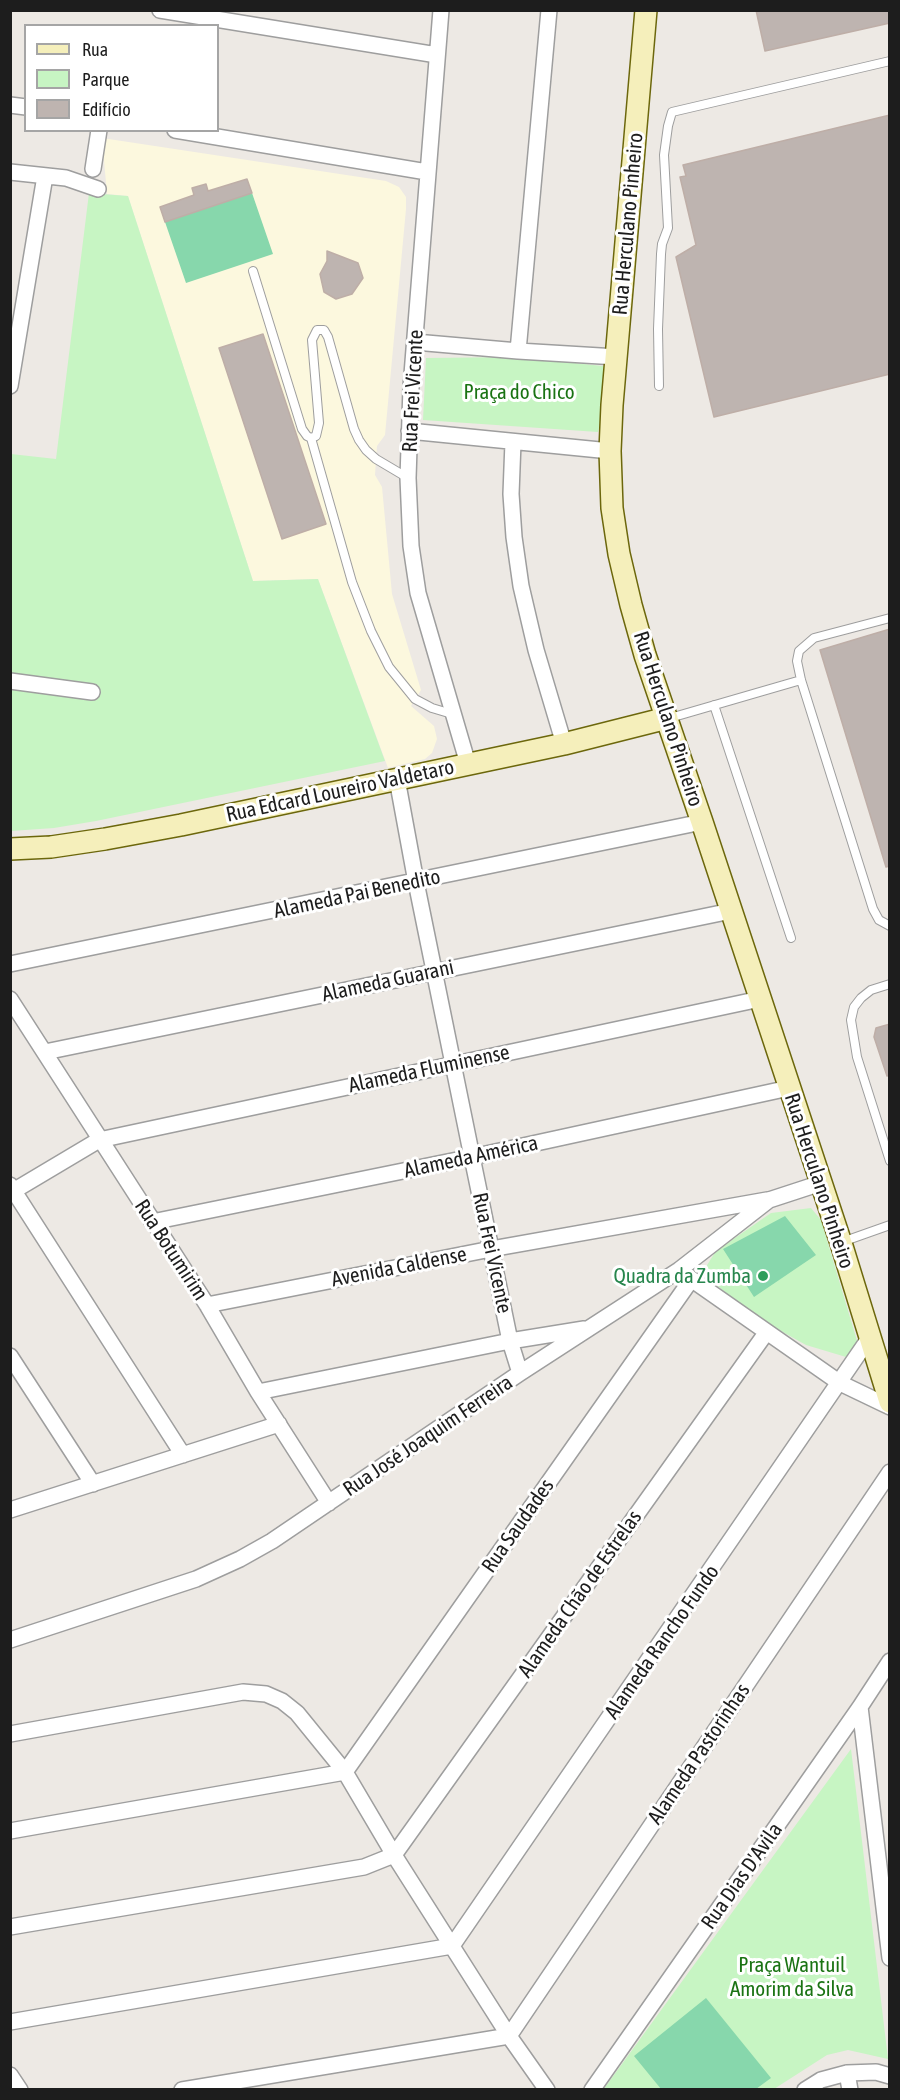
<!DOCTYPE html>
<html>
<head>
<meta charset="utf-8">
<style>
  body { margin:0 }
  #map { position:relative; width:900px; height:2100px; overflow:hidden; background:#ede9e4; font-family:"Asap Condensed",sans-serif }
  canvas { display:block }
  .frame { position:absolute; inset:0; border:12px solid #1d1d1d; pointer-events:none }
  .legend { position:absolute; left:24px; top:24px; width:195px; height:108px; box-sizing:border-box; background:#fff; border:2px solid #a5a5a5; margin:0; padding:8px 10px; list-style:none; font-size:18px; color:#1d1d1d }
  .legend li { display:flex; align-items:center; gap:12px; height:30px }
  .legend b { width:30px; border:2px solid #a5a5a5 }
</style>
</head>
<body>
<div id="map">
<canvas width="900" height="2100"></canvas>
<div class="frame"></div>
<ul class="legend">
<li><b style="height:8px;background:#f5efbb"></b>Rua</li>
<li><b style="height:16px;background:#c7f5c3"></b>Parque</li>
<li><b style="height:16px;background:#beb4b0"></b>Edifício</li>
</ul>
</div>
<script>
const ctx = document.querySelector('canvas').getContext('2d');
ctx.lineJoin = 'round';
function fill(path, color) { ctx.fillStyle = color; ctx.fill(path, 'evenodd'); }
const shape = rows => new Path2D(rows.map(r => 'M' + r).join(''));
function strokePath(path, color, width, dash) { ctx.strokeStyle = color; ctx.lineWidth = width; ctx.lineCap = dash ? 'butt' : 'round'; ctx.setLineDash(dash || []); ctx.stroke(path); }
function label(font, color, halo, rows, align = 'center') {
  ctx.font = font + ' "Asap Condensed",sans-serif'; ctx.lineWidth = 6; ctx.setLineDash([]); ctx.textBaseline = 'middle'; ctx.strokeStyle = halo; ctx.fillStyle = color; for (const [text, x, y, turn = 0] of rows) {
    ctx.save(); ctx.translate(x, y); ctx.rotate((+turn || 0) * Math.PI / 180); ctx.textAlign = isNaN(turn) ? turn : align; if (halo) ctx.strokeText(text, 0, 0); ctx.fillText(text, 0, 0); ctx.restore();
  }
}
fill(shape([
  [102,138,386,181,399,187,406,197,406,209,385,435,377,446,375,475,382,487,392,594,421,690,411,706,434,726,437,739,432,753,425,759,388,768,318,579,253,581,128,196,107,194]
]), '#fcf8de');
fill(shape([
  [89,193,128,196,253,581,318,579,385,761,96,821,54,828,11,831,11,454,56,459],
  [517,357,612,367,598,432,423,420,426,358],
  [811,1208,821,1220,858,1344,856,1352,846,1357,806,1345,754,1316,702,1273,716,1251,771,1213],
  [851,1749,888,2059,848,2050,827,2055,774,2089,603,2090]
]), '#c7f5c3');
fill(shape([
  [252,193,273,254,186,283,165,222],
  [785,1216,816,1255,754,1297,723,1249],
  [706,1998,771,2078,756,2089,661,2089,634,2056]
]), '#87d7ac');
const building = shape([
  [756,10,890,10,890,23,765,51,756,10],
  [890,115,890,374,714,417,676,257,696,245,680,177,686,176,683,165,890,115],
  [247,179,252,193,165,222,160,207,194,195,192,188,206,184,208,191,247,179],
  [327,251,358,263,363,278,352,294,336,299,324,292,320,274,327,261,327,251],
  [263,334,326,524,282,539,219,348,263,334],
  [890,629,890,866,886,867,820,650,890,629],
  [890,1024,890,1075,887,1076,874,1037,876,1028,890,1024]
]);
fill(building, '#beb4b0');
strokePath(building, '#beaea7', 1.5);
const lane = shape([
  [253,271,302,429,307,436,311,438,316,436,319,423,312,340,317,330,324,330,328,337,354,429,359,440,366,450,376,459,408,478],
  [659,386,658,329,661,254,662,244,668,228,664,155,668,126,672,112,890,61],
  [311,438,352,582,371,631,389,667,415,699,432,708,452,714],
  [890,618,814,638,799,651,797,661,801,680,873,909,879,920,890,926],
  [714,705,791,938],
  [670,718,801,680],
  [890,984,871,990,861,998,854,1007,851,1020,857,1057,890,1161],
  [842,1242,890,1225]
]);
const street = shape([
  [160,10,437,55],
  [441,10,411,387,408,478,411,546,418,593,468,764],
  [10,105,26,107],
  [175,130,427,172],
  [93,169,99,130],
  [10,172,66,178,98,189],
  [415,342,518,351,617,357],
  [518,351,549,10],
  [10,386,45,176],
  [409,431,610,451],
  [513,442,511,494,514,537,521,586,536,650,564,744],
  [10,681,92,692],
  [397,779,416,882,472,1157,510,1341,520,1373],
  [10,964,702,822],
  [10,999,207,1305,258,1392,329,1503],
  [45,1052,731,911],
  [10,1185,183,1455],
  [10,1193,99,1140,760,999],
  [152,1222,472,1157,789,1088],
  [684,1274,840,1383,890,1407],
  [207,1305,491,1249,767,1200],
  [10,1356,93,1484],
  [258,1392,510,1341,584,1329],
  [10,1510,279,1424],
  [10,1640,196,1579,240,1559,272,1541,520,1373,679,1270,769,1200,821,1183],
  [860,1707,890,1958],
  [10,1734,243,1692,266,1694,282,1701,297,1713,345,1772,394,1855,509,2036,547,2090],
  [10,1831,345,1772,691,1280],
  [10,1927,364,1867,394,1855,766,1333],
  [10,2022,452,1946,870,1337],
  [847,2073,850,2090],
  [10,2075,20,2090],
  [182,2090,509,2036,890,1472],
  [592,2090,860,1707,890,1661],
  [805,2090,821,2080,847,2073,876,2072,890,2076]
]);
const secondary = shape([
  [646,10,612,405,610,451,612,508,619,554,631,605,645,655,702,822,841,1243,890,1402],
  [10,849,51,847,105,839,181,825,564,744,667,718]
]);
strokePath(lane, '#9e9e9e', 10);
strokePath(street, '#9e9e9e', 18);
strokePath(secondary, '#6c670c', 24);
strokePath(lane, '#fff', 8);
strokePath(street, '#fff', 15);
strokePath(secondary, '#f5efbb', 21);
for (const [x, y, r, color] of [
  [763,1276,6,"#2e9e5b"]
]) { const dot = new Path2D(); dot.arc(x, y, r, 0, 2 * Math.PI); ctx.fillStyle = color; ctx.fill(dot); strokePath(dot, '#fff', 2); }
label('21px', '#1d1d1d', '#fff', [
  ["Rua Herculano Pinheiro",628,224,-85],
  ["Rua Frei Vicente",413,391,-87],
  ["Rua Herculano Pinheiro",668,719,72],
  ["Rua Edcard Loureiro Valdetaro",340,791,-12],
  ["Alameda Pai Benedito",357,894,-12],
  ["Alameda Guarani",388,981,-12],
  ["Alameda Fluminense",429,1069,-12],
  ["Alameda América",471,1157,-12],
  ["Rua Herculano Pinheiro",819,1181,72],
  ["Rua Botumirim",171,1250,57],
  ["Rua Frei Vicente",492,1253,78],
  ["Avenida Caldense",399,1267,-11],
  ["Rua José Joaquim Ferreira",428,1436,-34],
  ["Rua Saudades",518,1526,-55],
  ["Alameda Chão de Estrelas",580,1594,-55],
  ["Alameda Rancho Fundo",662,1642,-55],
  ["Alameda Pastorinhas",699,1754,-56],
  ["Rua Dias D'Avila",742,1876,-55]
]);
label('21px', '#1a7313', '#fff', [
  ["Praça do Chico",519,392],
  ["Praça Wantuil",792,1965],
  ["Amorim da Silva",792,1989]
]);
label('21px', '#27864d', '#fff', [
  ["Quadra da Zumba",751,1276]
], 'right');
</script>
</body>
</html>
